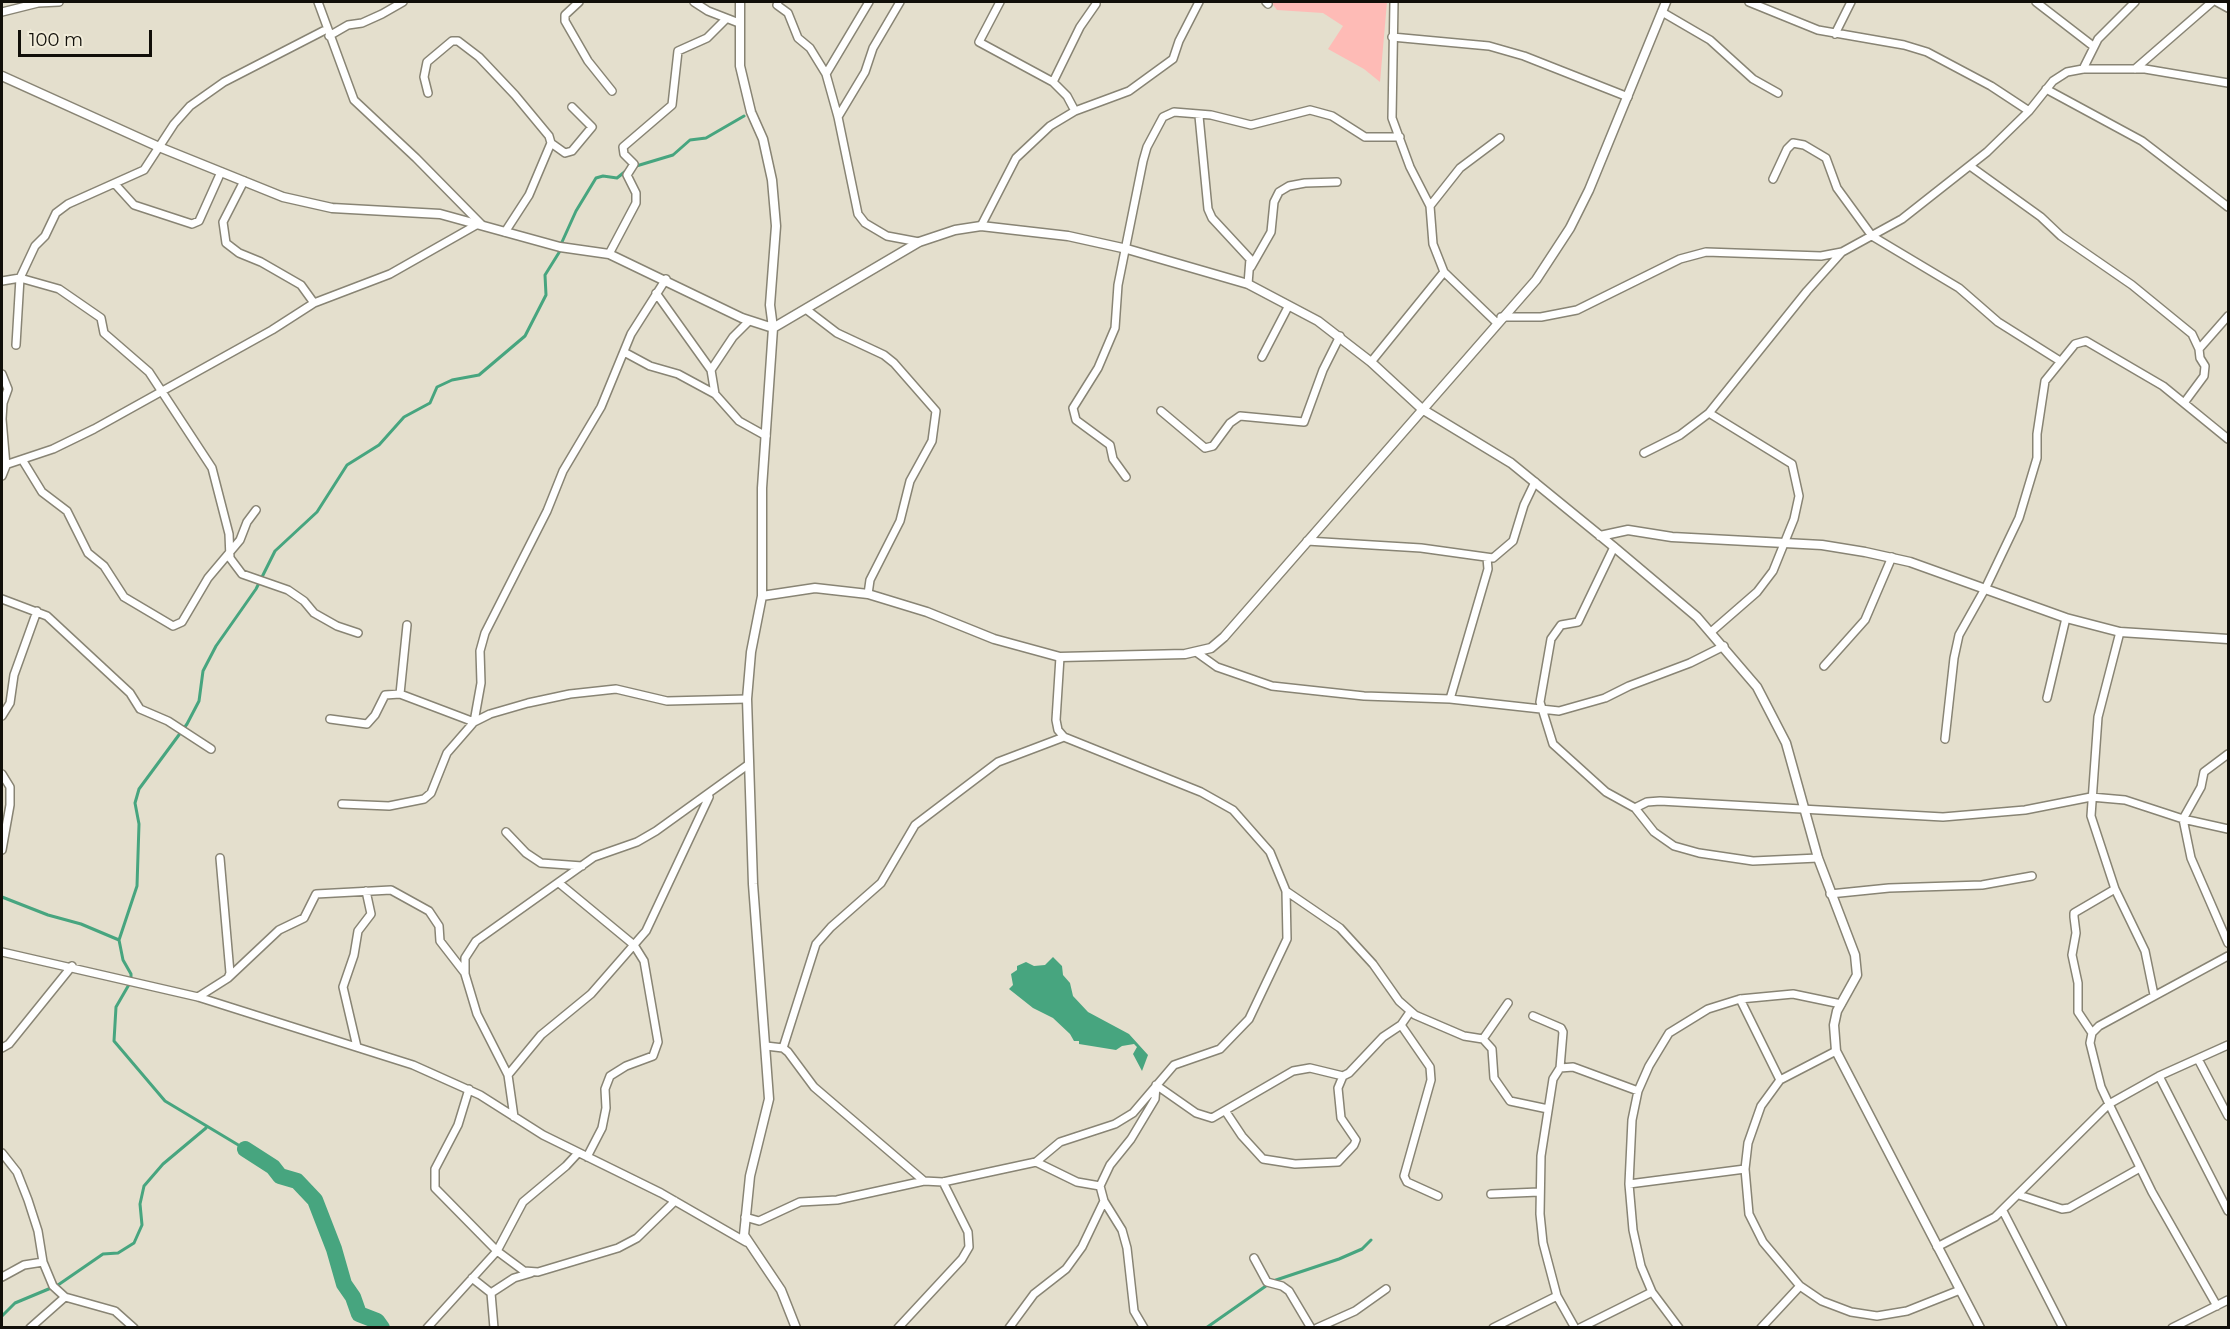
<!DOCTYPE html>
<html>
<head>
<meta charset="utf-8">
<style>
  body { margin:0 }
  #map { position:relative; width:2230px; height:1329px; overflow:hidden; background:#e4dfcd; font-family:Montserrat,sans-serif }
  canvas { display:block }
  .frame { position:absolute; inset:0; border:3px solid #110f09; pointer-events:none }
  .scale { position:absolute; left:18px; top:30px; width:134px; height:27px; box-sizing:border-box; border:3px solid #110f09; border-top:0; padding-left:8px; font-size:18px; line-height:21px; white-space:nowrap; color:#110f09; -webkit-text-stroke:4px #f1ecda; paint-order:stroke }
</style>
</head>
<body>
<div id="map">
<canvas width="2230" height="1329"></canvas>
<div class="frame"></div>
<div class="scale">100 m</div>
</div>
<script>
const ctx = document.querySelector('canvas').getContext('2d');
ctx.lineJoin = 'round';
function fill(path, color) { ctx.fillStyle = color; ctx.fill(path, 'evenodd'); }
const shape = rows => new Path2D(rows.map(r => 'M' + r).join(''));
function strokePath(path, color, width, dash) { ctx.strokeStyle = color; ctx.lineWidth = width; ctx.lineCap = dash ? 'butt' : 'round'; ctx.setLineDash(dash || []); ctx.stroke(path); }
fill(shape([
  [1271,2,1387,2,1380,82,1364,69,1328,49,1343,26,1323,13,1277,10]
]), '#febbb6');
fill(shape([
  [1053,957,1062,966,1063,975,1070,983,1073,996,1088,1012,1129,1034,1148,1055,1142,1071,1133,1054,1137,1047,1134,1044,1122,1046,1116,1050,1079,1044,1079,1041,1074,1041,1070,1034,1053,1018,1033,1008,1009,989,1013,985,1011,974,1017,970,1017,966,1026,962,1034,966,1045,965]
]), '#47a57f');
strokePath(shape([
  [633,167,673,155,690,140,706,138,744,116],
  [562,242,576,211,596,178,603,176,617,178,627,170],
  [2,897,48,915,81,924,119,940],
  [245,1149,165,1101,114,1041,116,1007,131,981,131,974,123,960,119,940,137,886,139,824,135,803,139,789,187,724,199,701,203,671,216,646,256,589,275,551,317,512,347,465,379,445,404,417,430,403,437,387,452,380,479,375,525,336,546,295,545,275,560,251],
  [58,1285,103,1254,118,1253,134,1243,142,1225,140,1204,144,1186,163,1164,206,1128],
  [2,1316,15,1303,51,1288],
  [1206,1328,1273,1281,1339,1259,1362,1249,1371,1240]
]), '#47a57f', 3);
strokePath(shape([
  [245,1149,273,1167,280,1176,297,1181,315,1200,334,1249,344,1284,353,1297,359,1314,377,1321,382,1328]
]), '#47a57f', 16);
const minor = shape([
  [318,2,354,100,416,158,481,224],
  [579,2,565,15,565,21,588,61,612,91],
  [694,2,708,11,739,23],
  [778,2,777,5,788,13,798,38,810,48,826,74],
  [869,2,826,74,838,117,858,214,865,223,887,236,919,242],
  [1000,2,979,42,1053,82,1067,96,1075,111],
  [1266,2,1268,4],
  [1394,2,1392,118,1410,167,1430,206,1433,244,1444,272,1497,323],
  [1749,2,1818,30,1904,45,1927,52,1991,86,2029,111],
  [2036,2,2093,46],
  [2217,2,2228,8],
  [2,12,38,3,59,2],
  [1662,12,1710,40,1753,79,1778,93],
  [1835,34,1851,2],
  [329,36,348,25,362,23,382,14,403,2],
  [1392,37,1489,46,1524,56,1628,97],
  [2083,69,2098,39,2135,2],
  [2135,69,2212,2],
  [1053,82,1080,27,1096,4],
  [2046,89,2142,141,2228,207],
  [428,93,424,77,427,62,452,41,458,41,479,57,515,95,549,136,551,143,529,195,505,232],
  [1199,116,1208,209,1212,218,1250,259,1248,284],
  [838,117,865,72,873,48,900,2],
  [551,143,565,153,572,151,592,127,572,107],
  [1970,166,2041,217,2061,236,2132,285,2192,334,2199,349],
  [1773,179,1787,149,1793,143,1804,145,1826,158,1837,188,1872,236,1959,288,1998,322,2060,361],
  [244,181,223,222,226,243,239,253,261,262,301,285,314,303],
  [115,184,134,205,192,224,199,221,221,172],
  [1430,206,1460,168,1500,138],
  [981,226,1016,158,1050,126,1075,111,1129,91,1173,59,1179,41,1199,2],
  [609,254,636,203,636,193,627,175,634,164,624,154,623,147,672,105,678,51,707,38,726,19],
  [1251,267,1271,232,1274,202,1279,192,1289,186,1305,183,1337,182],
  [2,281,20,278,59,289,101,318,104,333,149,372,212,468,229,534,230,558,242,574,288,590,304,601,314,613,337,626,358,633],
  [656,293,711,370,715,394],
  [807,310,837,333,884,355,894,363,936,411,932,441,910,481,900,521,870,580,868,594],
  [1501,317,1541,317,1577,310,1680,259,1706,252,1821,256,1842,252,1902,219,1987,152,2029,111,2053,81,2067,72,2083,69,2145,69,2228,83],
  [16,345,20,278,35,246,45,236,56,213,68,204,144,170,174,124,190,106,224,82,327,29],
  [624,352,650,366,678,374,715,394,739,421,766,436],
  [1262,357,1288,307],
  [1371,362,1444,272],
  [711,370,733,337,749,321],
  [2,374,8,389,3,403,2,419,6,466,2,476],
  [2184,403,2204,376,2205,366,2200,358,2199,349,2228,316],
  [1161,411,1205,448,1213,446,1230,423,1240,416,1304,422,1323,370,1340,336],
  [1709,413,1792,464,1799,496,1794,519,1773,571,1757,592,1711,632],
  [1644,453,1680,435,1709,413,1807,291,1842,252],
  [23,461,42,492,67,511,88,553,104,566,124,597,173,626,182,622,208,578,240,540,247,522,256,510],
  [2,466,53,449,94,429,272,330,314,303,390,274,478,224],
  [1126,477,1113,459,1110,445,1076,420,1073,408,1098,368,1115,328,1118,285,1143,161,1147,147,1163,117,1174,112,1211,115,1251,125,1310,110,1332,116,1365,137,1400,137],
  [1307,541,1421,548,1493,558,1513,541,1524,505,1535,482],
  [1614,547,1578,622,1561,625,1551,639,1540,702,1553,744,1606,792,1635,808,1654,832,1674,846,1699,853,1753,861,1818,858],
  [2,599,47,616,130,693,140,709,168,721,211,749],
  [2120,632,2098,717,2091,816,2115,889,2145,951,2154,995],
  [1196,652,1217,667,1272,686,1364,696,1450,699,1559,711,1605,698,1629,686,1690,663,1724,646],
  [1824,666,1865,620,1892,557],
  [400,694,407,625],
  [2047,698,2066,618],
  [1450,699,1488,569,1487,558],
  [2,716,10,703,14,675,37,611],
  [330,719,367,724,375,715,385,695,400,694,474,722,481,683,480,651,485,633,547,511,563,471,601,407,631,334,666,279],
  [1945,739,1954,658,1959,635,1986,587,2019,518,2037,458,2037,434,2045,381,2075,344,2086,341,2163,386,2228,439],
  [2228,754,2204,772,2201,787,2183,819,2191,858,2228,943],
  [2,774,10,787,10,805,2,850],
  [342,804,389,806,424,799,431,793,447,753,474,722,490,714,528,703,570,694,616,689,667,701,747,699],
  [1635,808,1647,802,1660,801,1943,817,2025,810,2091,797,2125,800,2183,819,2228,829],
  [506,832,526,853,541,863,582,866],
  [559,883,634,945,644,961,658,1042,653,1056,626,1066,610,1076,605,1089,606,1108,602,1128,587,1157],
  [1286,891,1340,928,1373,964,1399,1001,1415,1015,1464,1036,1483,1039,1508,1003],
  [1830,894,1889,888,1982,885,2032,876],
  [2,952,198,997,413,1065,480,1095,543,1135,661,1193,746,1242],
  [228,978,279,930,304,918,316,894,391,890,429,911,439,926,440,941,464,972],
  [198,997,228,978,230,973,220,858],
  [1740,999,1780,1080],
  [1533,1016,1561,1028,1563,1032,1560,1068],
  [1401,1025,1430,1067,1431,1080,1404,1176,1407,1182,1438,1196],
  [2092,1033,2078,1012,2078,983,2072,955,2076,933,2074,917,2074,913,2115,889],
  [1483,1039,1492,1049,1494,1078,1510,1101,1548,1109],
  [766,1046,783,1048,788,1052,814,1087,924,1181],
  [357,1047,343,987,354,955,358,931,371,914,366,891],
  [2,1048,9,1044,72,966],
  [783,1048,816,944,831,927,881,883,915,825,998,762,1064,737],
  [1836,1051,1780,1080,1761,1106,1748,1143,1745,1169,1749,1214,1763,1242,1800,1286,1822,1301,1851,1312,1877,1316,1907,1311,1960,1290],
  [2198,1059,2228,1116],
  [508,1075,541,1035,591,994,646,931,709,797],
  [2159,1076,2228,1211],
  [1156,1085,1196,1113,1212,1118,1293,1071,1310,1068,1343,1076,1349,1073,1383,1037,1401,1025,1410,1012],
  [469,1089,458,1125,435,1169,435,1188,497,1251,524,1271,538,1272,618,1248,637,1238,675,1201],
  [1226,1112,1242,1136,1263,1159,1295,1164,1338,1162,1354,1145,1356,1140,1341,1118,1338,1088,1343,1076],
  [514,1117,508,1075,477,1014,465,974,465,958,476,941,594,857,637,842,656,831,749,764],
  [2,1153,17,1172,28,1200,38,1231,43,1262,53,1286,65,1297,115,1311,134,1328],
  [1036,1162,1077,1182,1100,1186],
  [1629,1184,1745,1169],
  [1491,1194,1539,1192],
  [2019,1195,2062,1209,2069,1208,2140,1168],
  [2003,1211,2063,1328],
  [745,1217,759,1221,800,1202,837,1200,924,1181,943,1182,1036,1162,1060,1142,1115,1124,1133,1113,1174,1065,1220,1049,1249,1019,1287,939,1286,891,1270,852,1233,810,1201,792,1064,737,1058,730,1056,720,1060,657],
  [1937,1247,1995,1217,2109,1104,2159,1076,2228,1045],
  [1254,1258,1267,1282,1282,1286,1289,1291,1311,1328],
  [2,1277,24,1265,43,1262],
  [472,1278,491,1293,494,1328],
  [491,1293,514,1278,531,1273],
  [2217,1306,2152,1192,2109,1104,2101,1087,2090,1043,2092,1033,2099,1026,2228,956],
  [30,1328,65,1297],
  [427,1328,497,1251,523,1202,566,1166,578,1153],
  [898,1328,962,1259,969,1247,968,1232,943,1182],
  [1009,1328,1034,1294,1066,1269,1082,1247,1104,1201],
  [1144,1328,1134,1311,1127,1248,1122,1230,1104,1201,1100,1186,1110,1165,1131,1139,1155,1099,1156,1085],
  [1317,1328,1355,1311,1386,1289],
  [1493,1328,1557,1296],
  [1575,1328,1557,1296,1543,1243,1540,1214,1541,1156,1553,1079,1560,1068,1573,1067,1638,1091],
  [1580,1328,1652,1292],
  [1679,1328,1652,1292,1641,1266,1633,1230,1629,1184,1632,1120,1638,1091,1649,1066,1669,1033,1708,1009,1740,999,1793,994,1841,1004],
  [1761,1328,1800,1286],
  [2172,1328,2228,1300]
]);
const tertiary = shape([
  [740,2,740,66,751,112,763,139,772,180,776,226,770,305,773,328,762,488,762,596,751,652,747,699,753,884,769,1099,750,1176,744,1235,781,1290,796,1328],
  [2,76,159,147,283,197,332,208,440,214,560,247,609,254,742,318,773,328,919,242,955,230,981,226,1068,236,1127,249,1248,284,1318,321,1371,362,1422,409,1511,463,1614,547,1697,617,1757,687,1786,743,1818,858,1855,955,1857,975,1837,1011,1834,1025,1836,1051,1980,1328],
  [1600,536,1628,530,1672,537,1822,545,1865,552,1910,562,2066,618,2120,632,2228,639],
  [762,596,815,588,868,594,927,612,994,639,1060,657,1185,654,1211,648,1224,637,1536,280,1570,228,1589,190,1666,2]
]);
strokePath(minor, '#888474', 10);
strokePath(tertiary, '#888474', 11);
strokePath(minor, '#fff', 7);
strokePath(tertiary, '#fff', 8);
</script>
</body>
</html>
